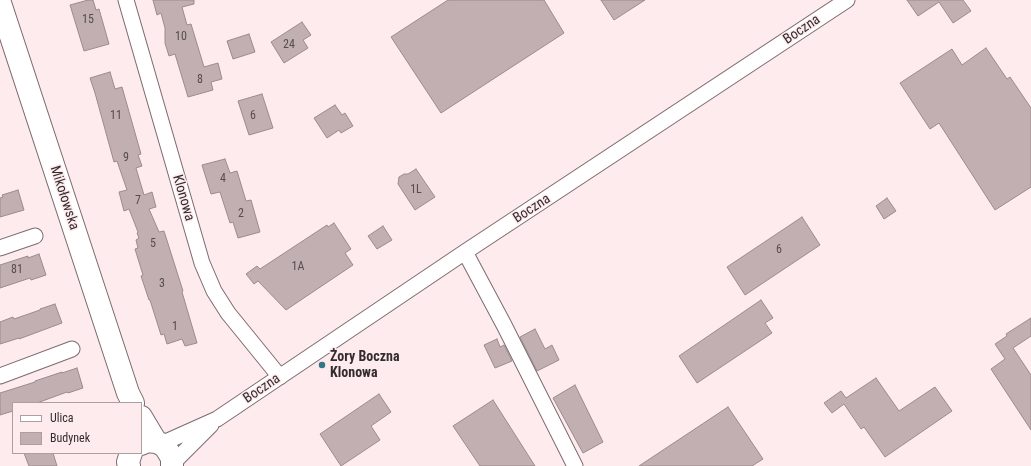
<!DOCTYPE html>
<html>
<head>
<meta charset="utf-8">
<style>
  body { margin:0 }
  #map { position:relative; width:1031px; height:466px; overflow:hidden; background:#feebee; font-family:"Roboto Condensed",sans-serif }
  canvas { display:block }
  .legend { position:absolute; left:12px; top:402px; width:130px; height:52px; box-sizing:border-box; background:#feebee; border:1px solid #ad9fa1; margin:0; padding:5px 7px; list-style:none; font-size:12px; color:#332c2d }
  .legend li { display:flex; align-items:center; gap:8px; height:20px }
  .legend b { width:20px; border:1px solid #ad9fa1 }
</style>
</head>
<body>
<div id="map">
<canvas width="1031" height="466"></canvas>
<ul class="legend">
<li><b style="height:5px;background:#fff"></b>Ulica</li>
<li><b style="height:11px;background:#c1afb1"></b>Budynek</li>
</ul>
</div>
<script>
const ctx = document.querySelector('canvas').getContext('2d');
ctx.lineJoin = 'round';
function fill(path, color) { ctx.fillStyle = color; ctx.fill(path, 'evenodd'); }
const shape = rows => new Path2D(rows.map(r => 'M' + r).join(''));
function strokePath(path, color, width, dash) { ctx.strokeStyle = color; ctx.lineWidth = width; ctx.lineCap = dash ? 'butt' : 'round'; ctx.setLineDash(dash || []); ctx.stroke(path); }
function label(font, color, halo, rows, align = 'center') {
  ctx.font = font + ' "Roboto Condensed",sans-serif'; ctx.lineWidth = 3; ctx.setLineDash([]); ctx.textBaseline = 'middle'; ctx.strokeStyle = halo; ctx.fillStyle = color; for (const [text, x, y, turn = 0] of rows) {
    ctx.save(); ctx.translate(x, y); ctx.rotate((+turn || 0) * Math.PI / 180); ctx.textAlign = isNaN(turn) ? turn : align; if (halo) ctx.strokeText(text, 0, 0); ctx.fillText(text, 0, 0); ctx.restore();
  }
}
const building = shape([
  [88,0,93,0,96,10,99,9,109,44,84,51,70,5,88,0],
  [153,0,194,0,194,4,182,7,187,25,191,24,204,67,218,63,222,79,211,82,213,90,188,97,175,54,169,56,165,43,165,28,161,13,157,15,153,0],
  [448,0,544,0,564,33,441,113,391,37,448,0],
  [601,0,645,0,614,20,601,0],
  [907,0,963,0,971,11,953,23,939,2,918,16,907,0],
  [302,22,311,35,303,40,308,48,284,63,271,42,302,22],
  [249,34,255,52,233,59,227,41,249,34],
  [986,48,1007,79,1010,77,1031,108,1031,187,995,210,939,123,930,129,900,83,952,49,962,65,986,48],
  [110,72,115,89,122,87,141,154,138,155,142,166,136,168,144,195,152,192,156,207,149,209,159,232,164,231,183,291,182,292,197,343,185,346,182,339,167,344,164,334,161,335,150,300,149,300,141,276,143,275,135,249,138,248,136,240,139,238,137,233,138,232,129,209,124,211,119,192,127,190,117,161,114,162,95,93,90,78,110,72],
  [262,94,273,128,249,135,238,101,262,94],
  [335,105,342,115,345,113,353,126,341,133,339,130,327,138,314,118,335,105],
  [225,159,230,173,237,171,246,201,251,200,260,232,238,238,233,222,230,223,220,192,211,194,202,165,225,159],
  [416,169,435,197,415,210,398,184,399,177,404,174,408,174,416,169],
  [18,190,24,210,0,217,0,198,3,197,2,195,18,190],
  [887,198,896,211,884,219,876,206,887,198],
  [802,217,820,245,745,295,727,267,802,217],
  [334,223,351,249,345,253,353,265,286,310,258,281,254,284,246,274,257,266,260,269,327,225,328,227,334,223],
  [383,226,392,240,377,249,368,236,383,226],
  [39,254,46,275,31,280,30,278,0,288,0,265,28,256,28,258,39,254],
  [761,300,773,318,765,323,772,333,697,383,679,356,761,300],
  [55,304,62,323,19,339,19,338,0,344,0,322,13,317,14,319,40,310,40,309,55,304],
  [1031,318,1031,336,1013,348,1031,375,1031,430,991,369,1005,359,995,344,1007,336,1006,334,1031,318],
  [535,329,545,349,552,345,559,360,537,371,520,337,535,329],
  [497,339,500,347,504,345,512,361,495,368,484,345,497,339],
  [77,368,83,388,68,393,67,392,37,403,13,403,13,411,0,415,0,393,35,382,35,381,62,372,62,373,77,368],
  [876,378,899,411,935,387,952,411,885,457,864,427,861,429,844,404,832,413,824,403,841,391,846,398,876,378],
  [575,385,603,442,583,453,553,398,575,385],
  [379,394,391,412,371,426,380,440,341,466,320,434,379,394],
  [493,400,535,466,480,466,453,426,493,400],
  [728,407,763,459,752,466,639,466,728,407],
  [24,453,53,453,57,466,29,466,24,453]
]);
fill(building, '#c1afb1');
strokePath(building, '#9c8b8d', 1);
const street = shape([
  [126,0,202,263,214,291,228,313,280,377],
  [0,248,35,236],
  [465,252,504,325,575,466],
  [0,376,72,349],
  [161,444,217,419,465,252,847,0],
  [172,464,211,425]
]);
const secondary = shape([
  [0,3,128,393,133,403],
  [141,417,156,442],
  [141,444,148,441,156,442,161,444,166,448,172,458,172,466],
  [129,466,128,462,131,453]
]);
strokePath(street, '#7c6b6e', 17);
strokePath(secondary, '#7c6b6e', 24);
strokePath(street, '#fff', 15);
strokePath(secondary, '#fff', 22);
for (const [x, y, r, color] of [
  [322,365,4,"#337687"]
]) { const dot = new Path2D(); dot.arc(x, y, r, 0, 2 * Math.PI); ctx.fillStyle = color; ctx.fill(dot); strokePath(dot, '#feebee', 1.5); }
label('12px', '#564d4e', null, [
  ["15",88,20],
  ["10",181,37],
  ["24",289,45],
  ["8",200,80],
  ["11",116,116],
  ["6",253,116],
  ["9",126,158],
  ["4",223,179],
  ["1L",416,190],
  ["7",138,201],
  ["2",241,214],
  ["5",153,244],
  ["6",779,250],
  ["1A",298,267],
  ["81",17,270],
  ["3",162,284],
  ["1",175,327]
]);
label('14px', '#332c2d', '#feebee', [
  ["Boczna",802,30,-34],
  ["Mikołowska",64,198,72],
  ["Klonowa",183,198,74],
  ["Boczna",532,209,-33],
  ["Boczna",262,389,-34]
]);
label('bold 14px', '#332c2d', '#feebee', [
  ["Żory Boczna",330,357],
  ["Klonowa",330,373]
], 'left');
</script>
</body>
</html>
